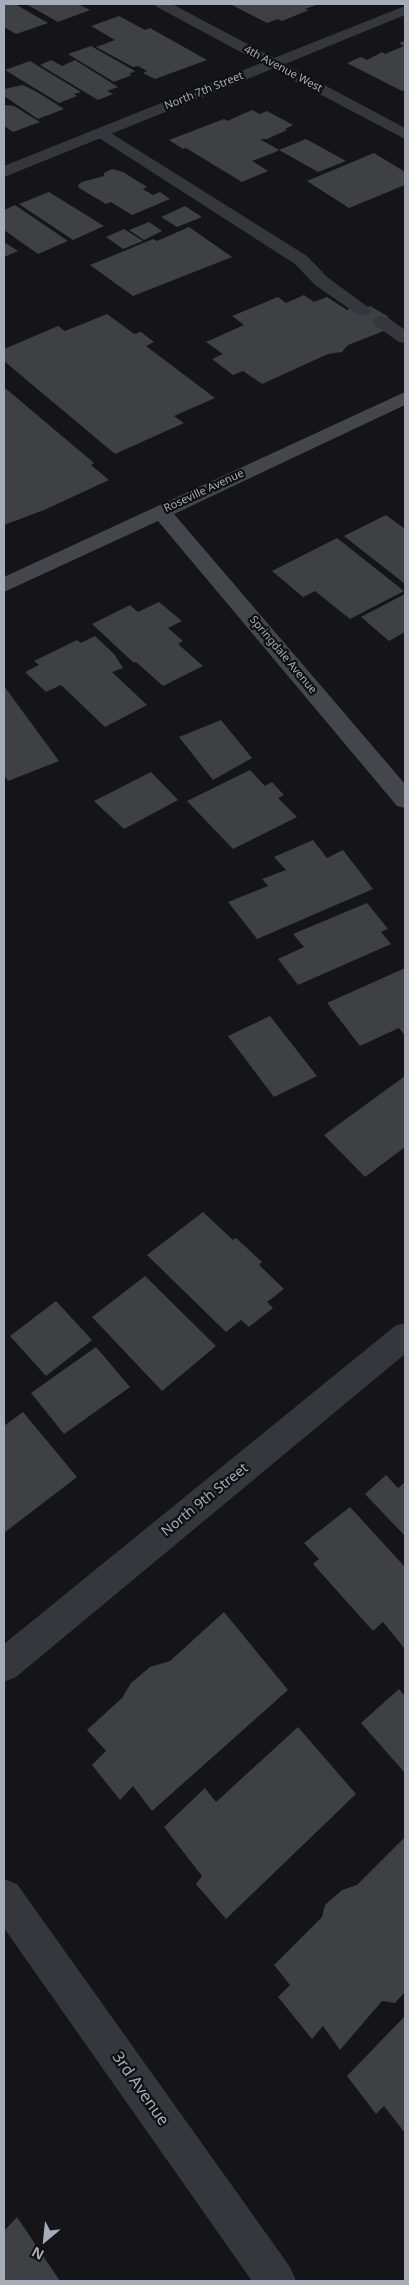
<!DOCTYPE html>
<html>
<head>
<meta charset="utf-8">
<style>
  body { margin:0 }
  #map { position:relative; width:409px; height:2285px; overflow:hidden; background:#151517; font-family:"Noto Sans",sans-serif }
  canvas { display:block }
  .frame { position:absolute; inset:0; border:5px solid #a6acb8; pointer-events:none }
  .north { position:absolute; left:20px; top:2215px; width:50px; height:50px; -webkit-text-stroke:4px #101012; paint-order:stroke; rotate:208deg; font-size:14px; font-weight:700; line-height:20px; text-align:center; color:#a6acb8 }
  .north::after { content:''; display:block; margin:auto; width:18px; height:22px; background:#a6acb8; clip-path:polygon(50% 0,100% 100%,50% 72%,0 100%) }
</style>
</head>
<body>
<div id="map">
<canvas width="409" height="2285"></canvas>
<div class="frame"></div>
<div class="north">N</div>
</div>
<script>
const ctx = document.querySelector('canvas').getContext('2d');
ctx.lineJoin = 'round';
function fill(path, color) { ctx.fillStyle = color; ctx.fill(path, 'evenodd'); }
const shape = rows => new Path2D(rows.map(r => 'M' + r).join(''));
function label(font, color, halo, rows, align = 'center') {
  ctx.font = font + ' "Noto Sans",sans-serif'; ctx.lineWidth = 4.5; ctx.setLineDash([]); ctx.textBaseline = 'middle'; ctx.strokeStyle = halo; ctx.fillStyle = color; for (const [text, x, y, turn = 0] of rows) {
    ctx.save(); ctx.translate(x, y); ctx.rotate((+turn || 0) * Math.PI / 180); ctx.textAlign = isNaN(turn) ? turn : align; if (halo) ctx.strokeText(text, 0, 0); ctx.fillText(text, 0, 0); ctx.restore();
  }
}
fill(shape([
  [4,4,15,4,48,23,16,34,4,27],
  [26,4,78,4,90,10,58,22],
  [230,4,313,4,316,5,305,9,309,10,282,21,278,19,267,23],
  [119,16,145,30,150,28,207,60,155,79,143,73,147,71,138,66,133,67,96,47,115,40,91,26],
  [405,41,405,90,402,91,347,63,361,57,367,60,382,52,385,54,404,46,399,43],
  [91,46,135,71,129,74,132,75,114,82,68,54],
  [51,60,62,66,75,60,118,87,107,91,113,94,98,100,40,65],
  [30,61,81,92,74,94,77,96,59,103,5,70],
  [23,85,37,92,64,109,38,119,4,96,4,89],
  [7,105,14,106,40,122,13,132,4,126,4,106],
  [252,110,260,114,267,111,293,125,285,129,287,130,267,139,260,139,279,150,273,153,252,161,235,150,268,171,242,182,186,148,183,149,169,140,224,119,227,121],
  [306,139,346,161,318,172,279,150],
  [374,153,405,172,405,185,349,208,307,181],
  [112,169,123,172,147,187,143,189,153,195,160,192,170,199,132,215,111,202,106,204,79,188,78,185,82,182,104,176,104,173],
  [49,192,104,226,73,240,19,204],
  [15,205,68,241,38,254,4,230,4,210],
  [185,206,202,217,177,227,161,217],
  [149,222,162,231,144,240,129,230],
  [189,227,232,257,133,296,90,265,153,239,157,241],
  [124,229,143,241,123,249,106,237],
  [4,242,18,251,4,257],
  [304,295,314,302,327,297,347,310,351,308,357,312,370,306,389,317,375,324,384,331,348,345,342,352,328,354,262,384,243,371,233,375,212,359,223,354,206,342,244,325,232,316,278,297,286,303],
  [107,314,134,334,141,332,154,342,146,346,215,398,174,416,184,423,115,454,4,361,4,349,58,326,65,331],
  [4,387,94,463,91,465,109,480,44,510,4,525],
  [386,515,405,529,405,584,344,536],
  [337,538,404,591,350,619,315,591,303,597,272,571],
  [405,594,405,632,389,641,361,617],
  [159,602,182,621,168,628,183,641,178,644,203,666,163,686,136,662,134,663,92,624,130,605,138,612],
  [95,636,114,654,123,668,112,672,147,705,105,727,61,685,46,692,25,672,39,665,34,661,77,640,81,643],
  [4,686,59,761,8,781,4,775],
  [221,720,252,758,213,780,179,737],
  [250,770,265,786,272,782,284,795,278,798,297,817,233,849,187,801],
  [151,772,178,800,124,829,94,801],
  [313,840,327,858,343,850,373,889,257,939,228,902,268,886,262,879,286,870,274,857],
  [367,903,388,929,381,932,391,944,298,985,278,959,304,947,293,934],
  [405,968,405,1036,399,1028,360,1046,327,1003],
  [270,1016,317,1076,274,1097,228,1036],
  [405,1076,405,1147,365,1177,324,1135],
  [203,1212,233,1240,236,1238,262,1262,259,1265,284,1289,267,1302,273,1308,249,1327,241,1320,226,1332,147,1255],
  [145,1276,216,1346,162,1391,92,1317],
  [56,1301,92,1340,46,1376,10,1336],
  [96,1347,130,1387,64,1434,31,1393],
  [23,1412,77,1477,4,1533,4,1426],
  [386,1475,398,1488,405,1482,405,1536,365,1494],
  [350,1507,405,1567,405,1649,383,1622,373,1631,313,1564,319,1559,304,1543],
  [224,1612,288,1690,152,1811,133,1786,120,1800,92,1765,106,1751,87,1730,122,1698,131,1683,150,1667,170,1661],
  [399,1689,405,1696,405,1773,361,1723],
  [298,1727,356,1794,226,1919,196,1884,202,1876,164,1827,205,1788,216,1802],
  [405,1837,405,1992,395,2003,382,2001,340,2050,323,2026,312,2039,278,1997,290,1985,274,1965,322,1917,325,1905,342,1890,357,1885],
  [405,2016,405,2133,384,2106,376,2114,347,2076],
  [17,2217,60,2281,4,2281,4,2231]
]), '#3f4044');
fill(shape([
  [101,128,106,130,307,256,327,277,372,310,369,314,363,315,357,314,315,285,295,264,96,136,93,133,96,130,101,128],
  [381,316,387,317,405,330,405,343,399,342,375,325,372,321,375,317,381,316]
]), '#36373c');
fill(shape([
  [155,4,172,4,274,58,405,6,405,15,285,64,405,128,405,139,272,69,4,177,4,166,261,63,157,7,155,4],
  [405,1323,405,1354,16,1677,4,1682,4,1644,395,1326,405,1323],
  [4,1879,17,1884,290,2267,296,2281,252,2281,4,1928,4,1879]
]), '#36373c');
fill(shape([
  [405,392,405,405,174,514,405,784,405,808,397,806,158,521,4,592,4,577,405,392]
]), '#44464c');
label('11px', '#a6acb8', '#101012', [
  ["4th Avenue West",283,69,28],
  ["North 7th Street",204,91,-22],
  ["Roseville Avenue",204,491,-25],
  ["Springdale Avenue",283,655,50]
]);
label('14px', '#a6acb8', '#101012', [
  ["North 9th Street",205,1500,-39]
]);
label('16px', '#a6acb8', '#101012', [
  ["3rd Avenue",140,2089,55]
]);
</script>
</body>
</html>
